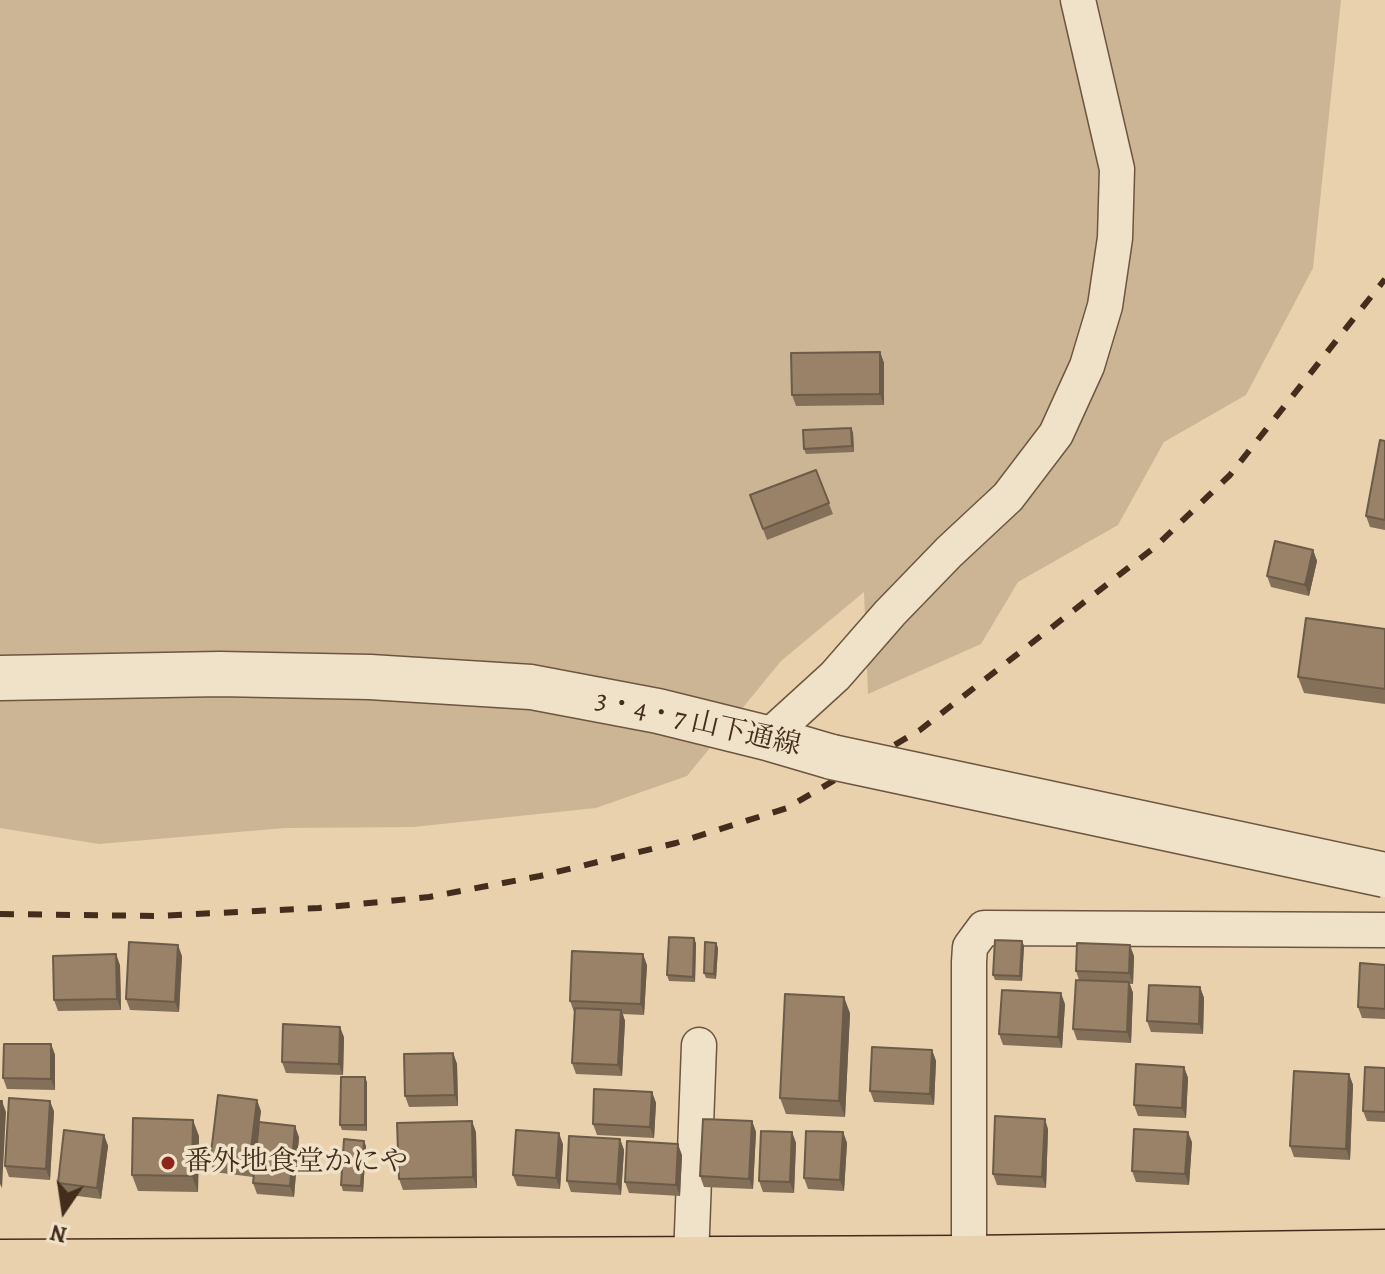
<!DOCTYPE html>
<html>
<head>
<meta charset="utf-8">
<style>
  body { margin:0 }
  #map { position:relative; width:1385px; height:1274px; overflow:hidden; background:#e8d1ac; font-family:Alegreya,serif }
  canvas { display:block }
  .north { position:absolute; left:24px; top:1170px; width:80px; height:80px; -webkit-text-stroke:6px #f0e1c9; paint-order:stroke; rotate:193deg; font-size:22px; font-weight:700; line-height:32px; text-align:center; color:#442d1c }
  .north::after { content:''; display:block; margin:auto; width:28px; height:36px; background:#442d1c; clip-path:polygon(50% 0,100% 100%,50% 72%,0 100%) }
</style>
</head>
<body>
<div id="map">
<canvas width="1385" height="1274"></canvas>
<div class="north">N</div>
</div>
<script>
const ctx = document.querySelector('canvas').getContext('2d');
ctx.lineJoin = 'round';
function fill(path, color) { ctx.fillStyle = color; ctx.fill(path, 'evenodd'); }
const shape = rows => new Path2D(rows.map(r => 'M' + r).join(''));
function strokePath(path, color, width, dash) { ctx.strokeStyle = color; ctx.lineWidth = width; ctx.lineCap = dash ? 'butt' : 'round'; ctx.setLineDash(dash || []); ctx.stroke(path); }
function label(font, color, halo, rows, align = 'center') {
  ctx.font = font + ' Alegreya,"Noto Serif JP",serif'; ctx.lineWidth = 7; ctx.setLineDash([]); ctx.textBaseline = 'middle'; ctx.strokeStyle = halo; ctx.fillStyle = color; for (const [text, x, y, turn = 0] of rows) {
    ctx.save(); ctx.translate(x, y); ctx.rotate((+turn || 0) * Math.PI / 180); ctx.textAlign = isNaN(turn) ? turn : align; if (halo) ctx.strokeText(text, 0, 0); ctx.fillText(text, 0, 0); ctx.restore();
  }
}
fill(shape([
  [0,0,1341,0,1313,268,1246,395,1164,442,1118,525,1018,582,981,644,868,694,864,592,781,661,687,776,596,808,413,827,285,828,99,844,0,828]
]), '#ccb594');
const minor = shape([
  [767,738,835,676,890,613,949,552,1008,497,1056,434,1087,366,1105,306,1115,238,1117,169,1078,0],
  [969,1258,969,962,970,947,984,928,1385,930],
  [691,1259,699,1045]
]);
const tertiary = shape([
  [0,678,220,674,370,677,531,687,658,711,767,738,832,757]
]);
const trunk = shape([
  [0,1262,969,1258,1385,1252]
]);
strokePath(minor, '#6d5640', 37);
strokePath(tertiary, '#6d5640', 47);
strokePath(trunk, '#442d1c', 47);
strokePath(minor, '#f0e1c9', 34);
strokePath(tertiary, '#f0e1c9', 44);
strokePath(trunk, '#e8d1ac', 44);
strokePath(shape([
  [0,914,156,916,319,908,429,897,540,876,676,843,787,808,920,730,1155,547,1230,475,1385,279]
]), '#442d1c', 6, [14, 14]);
const tertiaryBridge = shape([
  [832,757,1385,875]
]);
strokePath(tertiaryBridge, '#6d5640', 47, []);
strokePath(tertiaryBridge, '#f0e1c9', 44);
fill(shape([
  [880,352,884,363,884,405,796,406,792,395],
  [851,428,853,433,854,452,806,454,804,449],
  [1385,441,1385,530,1370,527,1366,516],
  [816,470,833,514,767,540,750,495],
  [1313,550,1317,561,1309,596,1271,587,1267,576],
  [1385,629,1385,704,1304,693,1298,677],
  [1022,941,1024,946,1022,981,995,980,993,975],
  [696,943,695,982,669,981,667,975],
  [716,943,718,948,716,979,706,978,704,973],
  [182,956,179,1012,130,1010,126,999],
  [1134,956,1133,984,1130,984,1133,993,1131,1043,1077,1040,1073,1029,1079,980,1076,971],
  [120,965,121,1010,58,1011,54,1000],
  [647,965,644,1015,623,1014,625,1021,622,1076,576,1074,572,1063,574,1012,570,1001],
  [1385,965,1385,1019,1362,1018,1358,1007],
  [1200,987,1204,998,1203,1034,1151,1032,1147,1021],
  [1065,1004,1062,1048,1003,1045,999,1034],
  [850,1013,845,1117,786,1114,780,1098],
  [344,1037,343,1075,286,1073,282,1062],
  [51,1044,55,1055,55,1090,7,1089,3,1078],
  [932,1050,936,1061,934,1105,874,1102,870,1091],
  [453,1053,457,1064,458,1106,409,1107,405,1096],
  [1184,1067,1188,1078,1186,1118,1138,1116,1134,1105],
  [1385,1068,1385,1122,1367,1121,1363,1111],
  [1349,1074,1353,1085,1350,1160,1294,1157,1290,1146],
  [367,1082,367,1131,342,1130,340,1125],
  [652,1092,656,1103,654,1138,597,1135,593,1124],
  [54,1111,50,1180,9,1177,5,1166],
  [261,1111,259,1122,299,1137,294,1197,257,1194,253,1183,258,1138,253,1177,214,1172,210,1161],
  [752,1121,756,1132,753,1189,704,1187,700,1176],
  [1048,1129,1046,1188,997,1185,993,1174],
  [476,1132,477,1188,403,1190,399,1179],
  [792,1132,796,1143,794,1193,763,1192,759,1181],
  [843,1132,847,1143,844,1191,808,1189,804,1178],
  [104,1135,108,1146,101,1199,62,1194,58,1183],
  [199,1136,198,1192,138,1191,132,1175],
  [620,1139,624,1150,621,1195,571,1192,567,1181],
  [1192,1142,1189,1185,1136,1182,1132,1171],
  [563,1144,560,1189,517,1186,513,1175],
  [366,1146,363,1192,343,1191,341,1185],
  [682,1155,680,1196,629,1193,625,1182]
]), '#847059');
fill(shape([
  [880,352,884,363,884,405,880,394],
  [851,428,853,433,854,452,852,446],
  [1313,550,1317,561,1309,596,1305,585],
  [694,938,696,943,695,982,693,977],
  [1022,941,1024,946,1022,981,1020,976],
  [716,943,718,948,716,979,714,974],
  [178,945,182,956,179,1012,175,1002],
  [1130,945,1134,956,1133,984,1129,973],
  [116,954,120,965,121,1010,117,999],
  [643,954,647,965,644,1015,641,1004],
  [1129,982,1133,993,1131,1043,1127,1032],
  [1200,987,1204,998,1203,1034,1199,1024],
  [1061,993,1065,1004,1062,1048,1058,1037],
  [844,997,850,1013,845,1117,839,1101],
  [621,1010,625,1021,622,1076,618,1065],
  [340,1027,344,1037,343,1075,339,1064],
  [51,1044,55,1055,55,1090,51,1079],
  [932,1050,936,1061,934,1105,930,1094],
  [453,1053,457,1064,458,1106,455,1095],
  [1184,1067,1188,1078,1186,1118,1182,1108],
  [1349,1074,1353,1085,1350,1160,1346,1149],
  [365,1077,367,1082,367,1131,365,1125],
  [652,1092,656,1103,654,1138,650,1127],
  [257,1100,261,1111,253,1177,249,1166],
  [2,1101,6,1112,2,1188,0,1184,0,1141],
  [50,1101,54,1111,50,1180,46,1169],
  [1045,1119,1048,1129,1046,1188,1042,1177],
  [193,1120,199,1136,198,1192,192,1176],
  [472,1121,476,1132,477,1188,473,1177],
  [752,1121,756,1132,753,1189,749,1179],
  [295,1126,299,1137,294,1197,290,1186],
  [792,1132,796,1143,794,1193,790,1182],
  [843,1132,847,1143,844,1191,840,1180],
  [1188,1132,1192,1142,1189,1185,1185,1174],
  [559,1133,563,1144,560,1189,556,1178],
  [104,1135,108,1146,101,1199,97,1188],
  [620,1139,624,1150,621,1195,617,1184],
  [364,1141,366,1146,363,1192,361,1186],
  [678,1144,682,1155,680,1196,676,1185]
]), '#6b5b48');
const building = shape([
  [880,352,880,394,792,395,791,353,880,352],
  [851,428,852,446,804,449,803,430,851,428],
  [1380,440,1385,441,1385,520,1366,516,1380,440],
  [816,470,829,503,763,529,750,495,816,470],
  [1275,541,1313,550,1305,585,1267,576,1275,541],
  [1306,618,1385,629,1385,689,1298,677,1306,618],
  [669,937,694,938,693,977,667,975,669,937],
  [995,940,1022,941,1020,976,993,975,995,940],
  [129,942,178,945,175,1002,126,999,129,942],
  [705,942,716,943,714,974,704,973,705,942],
  [1077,943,1130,945,1129,973,1076,971,1077,943],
  [572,951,643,954,641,1004,570,1001,572,951],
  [116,954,117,999,54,1000,53,956,116,954],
  [1360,963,1385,965,1385,1009,1358,1007,1360,963],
  [1076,980,1129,982,1127,1032,1073,1029,1076,980],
  [1149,985,1200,987,1199,1024,1147,1021,1149,985],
  [1002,990,1061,993,1058,1037,999,1034,1002,990],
  [785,994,844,997,839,1101,780,1098,785,994],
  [575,1008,621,1010,618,1065,572,1063,575,1008],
  [283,1024,340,1027,339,1064,282,1062,283,1024],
  [4,1044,51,1044,51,1079,3,1078,4,1044],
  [872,1047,932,1050,930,1094,870,1091,872,1047],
  [453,1053,455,1095,405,1096,404,1054,453,1053],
  [1136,1064,1184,1067,1182,1108,1134,1105,1136,1064],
  [1365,1067,1385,1068,1385,1112,1363,1111,1365,1067],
  [1294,1071,1349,1074,1346,1149,1290,1146,1294,1071],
  [341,1077,365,1077,365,1125,340,1125,341,1077],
  [594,1089,652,1092,650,1127,593,1124,594,1089],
  [218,1095,257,1100,249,1166,210,1161,218,1095],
  [9,1098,50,1101,46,1169,5,1166,9,1098],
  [0,1101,2,1101,0,1141,0,1101],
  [995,1116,1045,1119,1042,1177,993,1174,995,1116],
  [133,1118,193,1120,192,1176,132,1175,133,1118],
  [703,1119,752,1121,749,1179,700,1176,703,1119],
  [472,1121,473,1177,399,1179,397,1123,472,1121],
  [259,1122,295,1126,290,1186,253,1183,259,1122],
  [1134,1129,1188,1132,1185,1174,1132,1171,1134,1129],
  [64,1130,104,1135,97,1188,58,1183,64,1130],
  [516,1130,559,1133,556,1178,513,1175,516,1130],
  [761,1131,792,1132,790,1182,759,1181,761,1131],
  [806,1131,843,1132,840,1180,804,1178,806,1131],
  [569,1136,620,1139,617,1184,567,1181,569,1136],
  [344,1139,364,1141,361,1186,341,1185,344,1139],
  [627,1141,678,1144,676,1185,625,1182,627,1141]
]);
fill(building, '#998267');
strokePath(building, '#6b5b48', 2);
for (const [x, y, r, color] of [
  [168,1163,8,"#8f2418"]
]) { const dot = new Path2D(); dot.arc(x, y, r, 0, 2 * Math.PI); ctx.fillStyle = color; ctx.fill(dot); strokePath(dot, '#f0e1c9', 3); }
label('28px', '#442d1c', '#f0e1c9', [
  ["3・4・7 山下通線",698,724,13]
]);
label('28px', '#442d1c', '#f0e1c9', [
  ["番外地食堂かにや",184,1163]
], 'left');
</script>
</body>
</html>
